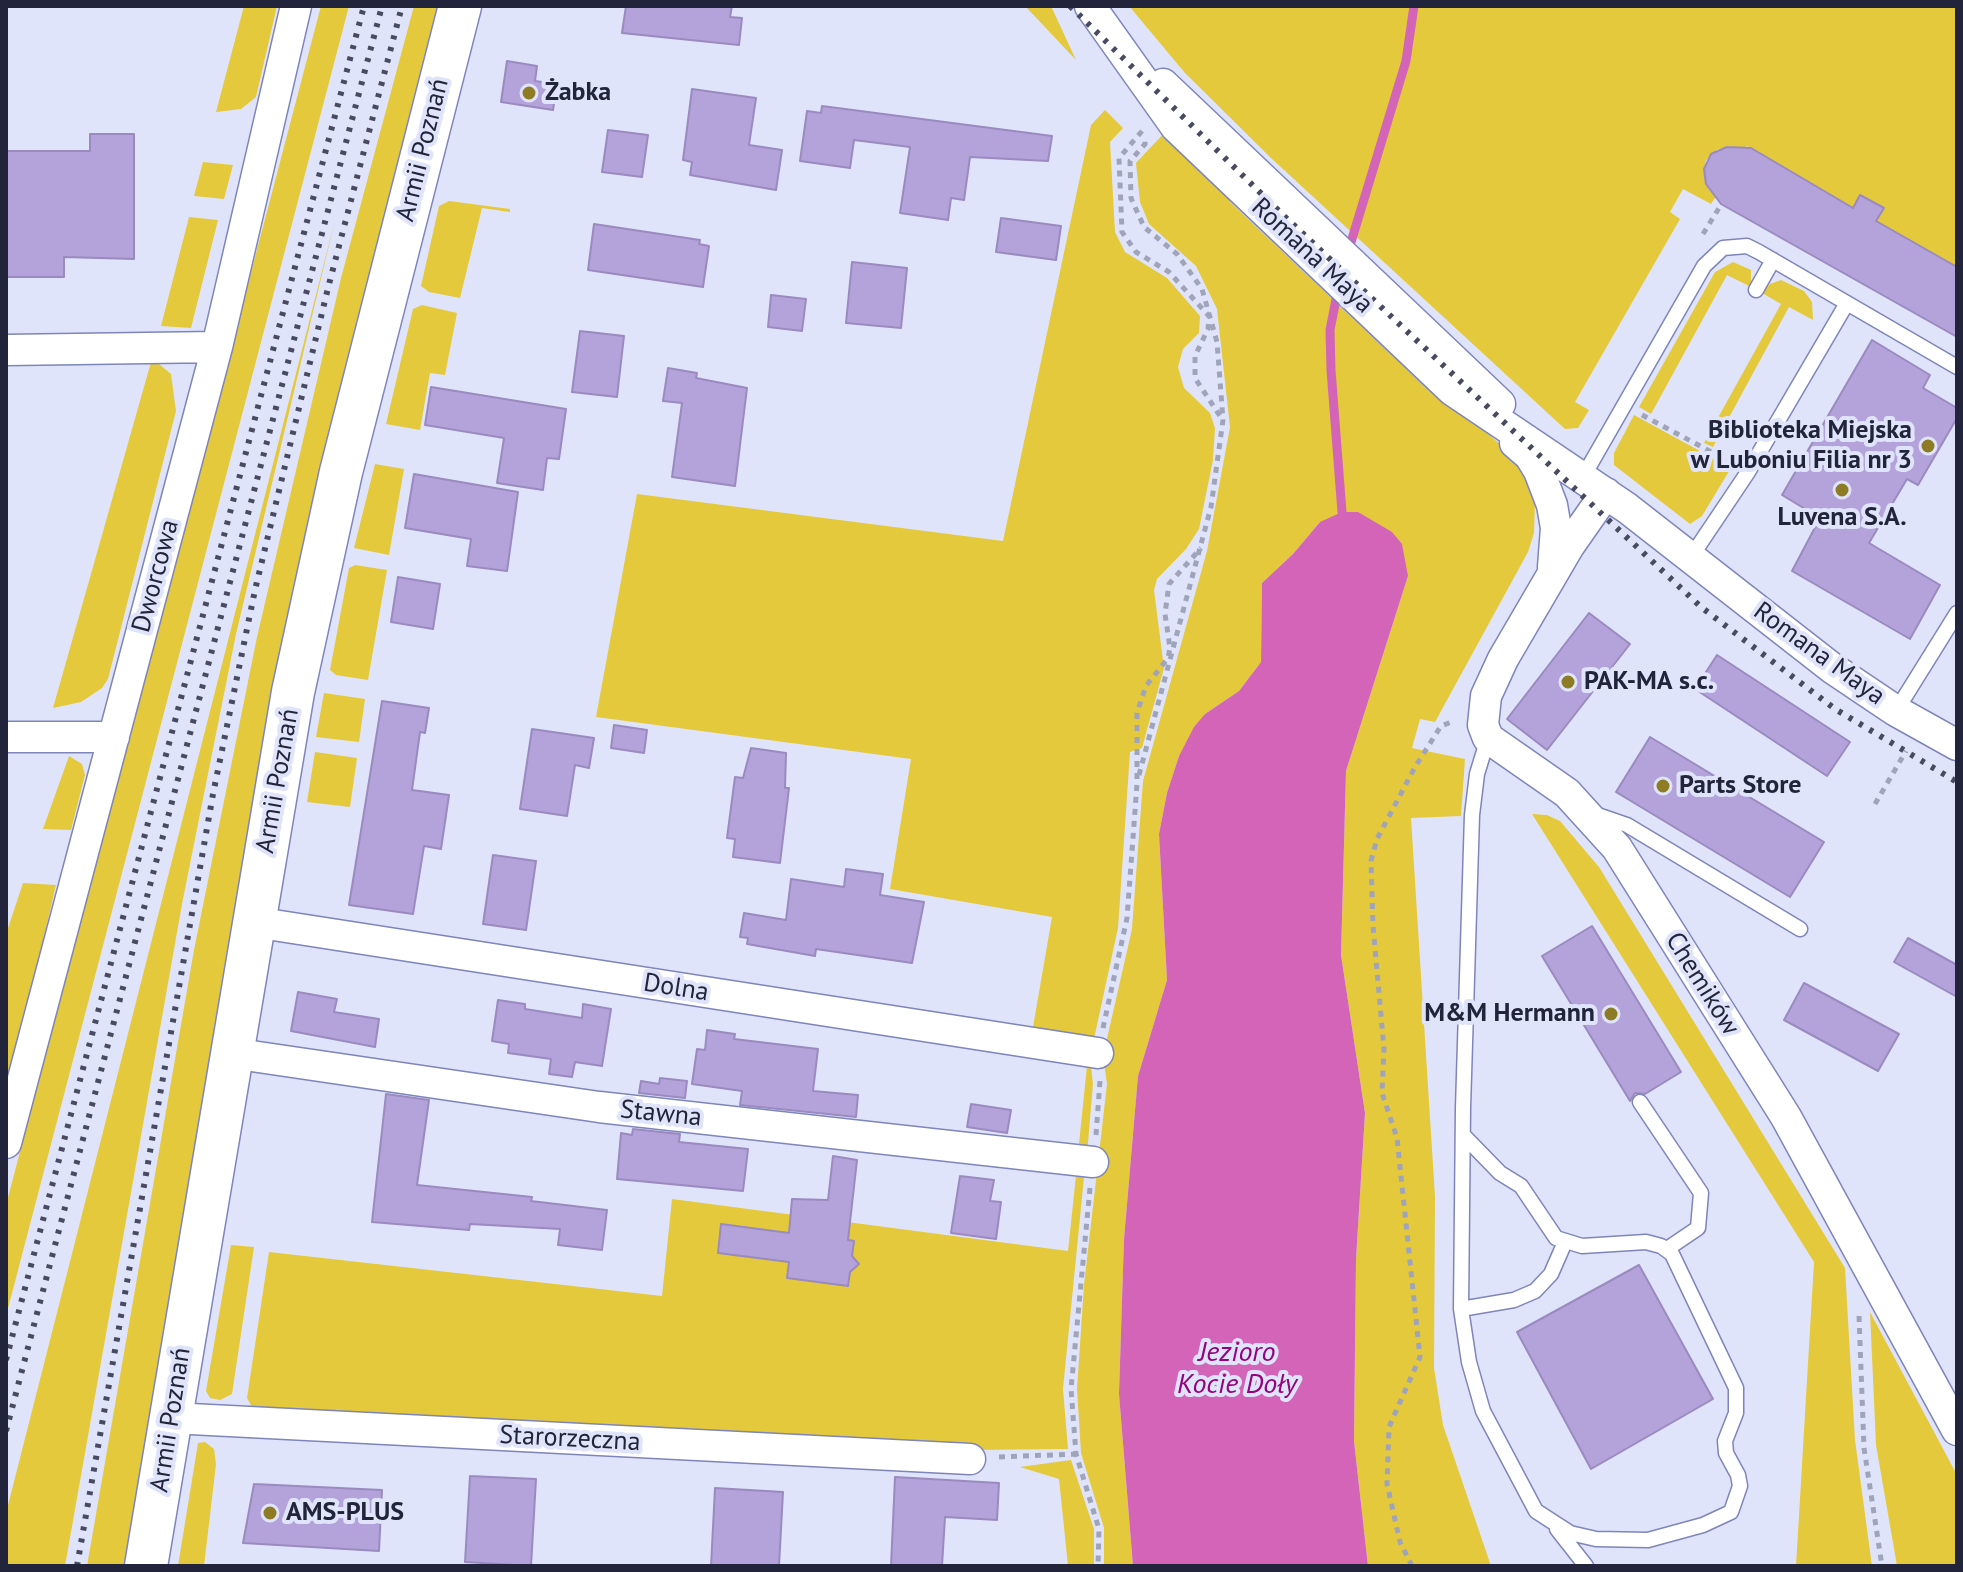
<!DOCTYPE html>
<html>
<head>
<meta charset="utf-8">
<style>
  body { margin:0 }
  #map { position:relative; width:1963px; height:1572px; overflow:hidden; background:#e0e4fb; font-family:"PT Sans",sans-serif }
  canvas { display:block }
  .frame { position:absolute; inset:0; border:8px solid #21243a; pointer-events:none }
</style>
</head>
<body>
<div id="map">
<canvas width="1963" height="1572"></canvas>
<div class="frame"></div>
</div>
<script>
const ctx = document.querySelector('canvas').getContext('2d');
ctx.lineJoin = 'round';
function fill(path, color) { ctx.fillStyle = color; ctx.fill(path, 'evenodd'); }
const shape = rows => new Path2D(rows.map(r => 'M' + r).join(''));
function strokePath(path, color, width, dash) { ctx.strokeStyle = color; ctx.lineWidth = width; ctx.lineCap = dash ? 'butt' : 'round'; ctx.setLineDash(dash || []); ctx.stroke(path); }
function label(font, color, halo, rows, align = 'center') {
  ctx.font = font + ' "PT Sans",sans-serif'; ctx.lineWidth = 8; ctx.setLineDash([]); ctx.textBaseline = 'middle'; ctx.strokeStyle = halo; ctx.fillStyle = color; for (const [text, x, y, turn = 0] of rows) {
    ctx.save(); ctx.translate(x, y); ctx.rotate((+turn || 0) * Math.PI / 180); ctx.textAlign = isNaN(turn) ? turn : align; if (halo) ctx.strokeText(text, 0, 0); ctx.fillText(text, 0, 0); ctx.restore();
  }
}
fill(shape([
  [244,6,277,6,256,97,241,109,216,112],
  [321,6,349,6,6,1316,6,1205],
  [414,6,441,6,128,1566,87,1566,194,950,257,637,341,278],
  [1025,6,1051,6,1076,60],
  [1129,6,1957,6,1957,267,1876,221,1883,208,1861,195,1853,208,1747,146,1744,150,1718,149,1706,160,1704,169,1706,184,1717,195,1711,204,1683,189,1670,212,1680,219,1575,402,1589,410,1578,428,1565,429,1271,158,1185,73],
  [1105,110,1123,128,1110,142,1115,232,1125,252,1167,278,1200,316,1199,333,1183,349,1178,367,1184,388,1210,413,1215,428,1213,460,1199,529,1186,549,1157,579,1154,590,1164,668,1142,748,1130,752,1118,928,1094,1039,1033,1027,1052,917,890,889,911,759,596,717,637,494,1003,541,1091,125],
  [1166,131,1234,196,1230,202,1441,402,1446,398,1509,452,1525,471,1535,501,1534,533,1528,552,1435,722,1420,719,1412,748,1465,759,1461,816,1411,818,1435,1197,1434,1368,1443,1425,1491,1566,1368,1566,1354,1441,1356,1259,1365,1113,1341,955,1346,771,1408,576,1320,522,1293,554,1262,583,1261,662,1239,691,1205,714,1179,756,1167,793,1159,834,1167,980,1138,1076,1124,1239,1119,1394,1133,1566,1104,1566,1104,1528,1081,1453,1077,1389,1084,1285,1107,1084,1103,1056,1132,929,1143,781,1207,551,1230,427,1217,309,1196,266,1149,224,1140,202,1136,163],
  [203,162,233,165,224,199,194,196],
  [449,201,510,209,510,212,482,208,460,298,429,292,421,286,439,206],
  [189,217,218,220,191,328,161,326],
  [335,220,236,634,182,904,65,1566,6,1566,6,1513],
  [1733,262,1751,270,1751,287,1727,275,1651,414,1639,407,1715,272],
  [1781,280,1804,291,1812,302,1813,320,1789,307,1713,447,1704,443,1781,304,1762,293,1770,284],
  [422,305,457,313,445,375,430,373,420,430,386,424,413,309],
  [151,362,159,364,171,374,176,411,108,679,102,688,81,702,53,708],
  [1634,415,1731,468,1702,516,1690,524,1614,465,1614,453],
  [375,464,404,469,389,555,354,548],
  [355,565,387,570,368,680,336,675,330,670,349,568],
  [324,693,365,699,359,742,316,737],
  [315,752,357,758,350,807,307,802],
  [69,756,82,764,85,775,71,830,43,829],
  [1532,814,1547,815,1560,821,1599,867,1845,1268,1855,1440,1872,1566,1796,1566,1814,1262],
  [23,883,56,885,6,1101,6,934],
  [1087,1066,1091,1066,1093,1084,1087,1154,1078,1153],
  [1077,1166,1085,1167,1063,1389,1068,1449,969,1450,255,1412,247,1398,269,1252,662,1296,672,1199,1068,1251],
  [231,1245,254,1247,232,1394,220,1400,210,1398,206,1391],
  [1870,1312,1957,1475,1957,1566,1897,1566,1876,1445],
  [205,1442,214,1449,216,1464,204,1566,178,1566,198,1443],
  [1071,1460,1094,1529,1094,1566,1068,1566,1059,1479,1020,1467]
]), '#e4c93c');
fill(shape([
  [1342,512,1358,512,1392,532,1402,544,1408,576,1346,771,1341,955,1365,1113,1356,1259,1354,1441,1368,1566,1133,1566,1119,1394,1124,1239,1138,1076,1167,980,1159,834,1167,793,1179,756,1194,727,1205,714,1239,691,1261,662,1262,583,1293,554,1320,522]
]), '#d364b7');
strokePath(shape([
  [1348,252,1406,61,1414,6],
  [1338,289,1330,330,1331,370,1342,512]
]), '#d364b7', 9);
const building = shape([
  [626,6,732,6,730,17,742,18,739,45,622,33,626,6],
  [507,61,537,66,535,81,557,84,553,110,501,102,507,61],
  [692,89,756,98,749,145,782,150,776,190,690,175,692,162,683,160,692,89],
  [822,106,1052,136,1048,161,970,157,964,200,951,198,948,220,900,213,910,147,854,140,850,168,800,161,807,111,821,113,822,106],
  [608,130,648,135,642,177,602,172,608,130],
  [90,134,134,134,134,259,64,257,64,277,6,277,6,151,90,151,90,134],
  [1727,147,1751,148,1853,208,1860,195,1884,208,1876,221,1957,267,1957,337,1721,204,1706,184,1704,169,1711,154,1727,147],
  [1001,218,1061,226,1056,260,996,252,1001,218],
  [594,224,700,240,699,244,709,246,703,287,588,270,594,224],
  [852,262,907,268,901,328,846,323,852,262],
  [771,295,806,299,802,331,768,327,771,295],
  [580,331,624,336,617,397,572,392,580,331],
  [1872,340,1930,375,1923,388,1957,408,1957,418,1918,485,1907,479,1869,543,1940,585,1910,639,1792,571,1820,518,1782,495,1872,340],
  [668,368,697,373,696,378,747,388,735,486,672,477,682,403,663,401,668,368],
  [431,387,566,409,559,459,547,458,543,490,497,483,504,438,425,425,431,387],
  [414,474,518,492,507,571,467,566,471,539,405,528,414,474],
  [398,577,440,584,433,629,391,622,398,577],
  [1589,613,1630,644,1547,750,1507,719,1589,613],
  [1717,655,1850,742,1827,776,1695,689,1717,655],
  [382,701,429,708,425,733,420,732,412,790,449,795,441,849,424,846,413,914,349,905,382,701],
  [614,725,647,730,644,753,611,748,614,725],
  [532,729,594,738,589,768,575,765,567,816,520,809,532,729],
  [1650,737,1824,842,1790,897,1616,792,1650,737],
  [751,748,786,753,785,788,789,788,780,863,733,857,735,839,727,838,735,777,743,778,751,748],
  [493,855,536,861,526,930,483,924,493,855],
  [846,869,883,874,880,895,924,902,912,963,816,949,815,956,747,944,748,938,740,937,744,913,786,920,791,879,844,887,846,869],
  [1592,926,1681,1072,1645,1094,1635,1093,1630,1101,1542,956,1592,926],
  [1908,938,1957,965,1957,997,1894,962,1908,938],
  [1804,983,1899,1034,1878,1071,1784,1020,1804,983],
  [298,992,337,999,334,1012,379,1019,375,1047,291,1031,298,992],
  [498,1000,525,1004,525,1009,582,1018,583,1004,611,1009,602,1066,575,1062,572,1077,549,1074,551,1059,508,1053,509,1044,492,1041,498,1000],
  [707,1030,735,1034,734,1039,818,1049,813,1091,858,1095,856,1117,740,1105,742,1091,692,1084,697,1049,705,1050,707,1030],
  [660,1078,687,1081,685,1098,639,1093,641,1081,659,1084,660,1078],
  [386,1094,429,1100,417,1185,532,1197,531,1201,607,1210,602,1250,558,1245,560,1229,470,1224,469,1230,372,1222,386,1094],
  [971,1104,1011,1110,1007,1133,967,1127,971,1104],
  [633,1129,680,1134,679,1142,748,1149,743,1191,617,1179,621,1133,632,1135,633,1129],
  [833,1156,857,1160,848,1240,854,1241,852,1256,859,1264,850,1272,848,1286,787,1278,789,1262,718,1253,721,1224,789,1233,792,1199,828,1200,833,1156],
  [960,1176,994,1180,990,1201,1001,1202,996,1239,951,1233,960,1176],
  [1639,1265,1713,1399,1591,1469,1517,1332,1639,1265],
  [470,1476,536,1479,531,1566,465,1562,470,1476],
  [895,1477,999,1483,997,1520,945,1517,942,1566,891,1566,895,1477],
  [254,1484,382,1490,379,1551,243,1543,254,1484],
  [715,1488,783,1492,779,1566,711,1566,715,1488]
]);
fill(building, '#b3a3da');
strokePath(building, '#9a8ac0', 2);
const lane = shape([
  [1756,290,1773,260],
  [1583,477,1704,266,1723,248,1747,246,1759,252,1957,367],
  [1691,557,1748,472,1847,303],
  [1896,711,1957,613],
  [1592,813,1627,825,1800,929],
  [1640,1102,1701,1193,1698,1228,1667,1249],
  [1463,1135,1500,1173,1521,1186,1556,1238,1582,1246,1646,1242,1661,1246,1672,1254,1736,1388,1736,1413,1725,1441,1726,1453,1738,1475,1740,1486,1731,1512,1703,1525,1648,1540,1596,1539,1570,1533,1536,1511,1483,1411,1469,1362,1461,1309,1463,1108,1472,815,1477,774,1488,738],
  [1461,1309,1514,1300,1535,1291,1551,1274,1565,1242],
  [1557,1529,1586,1566]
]);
const street = shape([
  [1090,6,1176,127,1452,390,1627,508,1832,668,1896,711,1957,745],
  [1163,84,1500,404],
  [6,350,217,347],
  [1515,443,1530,456,1539,471,1552,505,1556,528,1553,567],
  [1606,493,1569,546,1503,659,1486,696,1483,725,1488,738,1567,793,1617,848,1786,1117,1957,1430],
  [6,737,114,737],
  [254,922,1098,1053],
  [231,1053,599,1107,1093,1162],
  [6,1143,217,347,296,6],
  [171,1418,970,1459]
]);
const secondary = shape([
  [146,1566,293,692,341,472,460,6]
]);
strokePath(lane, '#7e85ba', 17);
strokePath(street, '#7e85ba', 33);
strokePath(secondary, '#7e85ba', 45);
strokePath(shape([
  [1142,131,1119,158,1122,232,1136,252,1169,272,1209,316,1208,329,1195,356,1195,378,1222,419],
  [1703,234,1719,208],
  [1642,415,1732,463],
  [1139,775,1211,507,1223,420,1217,342,1202,289,1177,254,1144,227,1131,198,1130,161,1145,144,1145,136],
  [1875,804,1906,751],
  [1103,1028,1127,918,1137,784,1137,713,1146,686,1168,658,1170,648,1165,614,1169,584,1201,548],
  [1096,1135,1100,1081],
  [1090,1188,1071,1389,1076,1454,1099,1529,1098,1566],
  [1859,1316,1864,1448,1882,1566],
  [999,1457,1076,1454],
  [1412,1566,1400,1542,1387,1484,1389,1427,1420,1357,1397,1138,1382,1093,1384,1049,1373,926,1371,861,1377,839,1415,767,1441,726,1454,721]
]), '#a0a4ba', 5, [6, 6]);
strokePath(lane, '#fff', 14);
strokePath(street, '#fff', 30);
strokePath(secondary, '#fff', 42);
strokePath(shape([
  [1070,6,1283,215,1701,607,1835,709,1957,782],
  [6,1360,364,6],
  [6,1431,382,6],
  [77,1566,213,794,255,590,328,288,402,6]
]), '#474a60', 6, [4, 8]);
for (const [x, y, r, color] of [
  [529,93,8,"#8d7c23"],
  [1928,446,8,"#8d7c23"],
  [1842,490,8,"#8d7c23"],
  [1568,682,8,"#8d7c23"],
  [1663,786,8,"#8d7c23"],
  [1611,1014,8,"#8d7c23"],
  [270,1513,8,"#8d7c23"]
]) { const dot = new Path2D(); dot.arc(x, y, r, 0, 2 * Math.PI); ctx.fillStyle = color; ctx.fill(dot); strokePath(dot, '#e0e4fb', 3); }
label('bold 26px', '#21243a', '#e0e4fb', [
  ["Żabka",545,93],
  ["Biblioteka Miejska",1912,431,"right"],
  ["w Luboniu Filia nr 3",1912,461,"right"],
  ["Luvena S.A.",1842,518,"center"],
  ["PAK-MA s.c.",1584,682],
  ["Parts Store",1679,786],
  ["M&M Hermann",1595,1014,"right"],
  ["AMS-PLUS",286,1513]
], 'left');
label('26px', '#21243a', '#e0e4fb', [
  ["Armii Poznań",423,150,-76],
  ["Romana Maya",1312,256,43],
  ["Dworcowa",156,576,-75],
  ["Romana Maya",1819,654,36],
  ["Armii Poznań",278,781,-80],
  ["Chemików",1702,984,58],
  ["Dolna",676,988,9],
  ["Stawna",661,1114,6],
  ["Armii Poznań",171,1420,-81],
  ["Starorzeczna",570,1439,3]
]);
label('italic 28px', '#96027d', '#e0e4fb', [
  ["Jezioro",1237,1353],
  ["Kocie Doły",1237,1385]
]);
</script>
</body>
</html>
